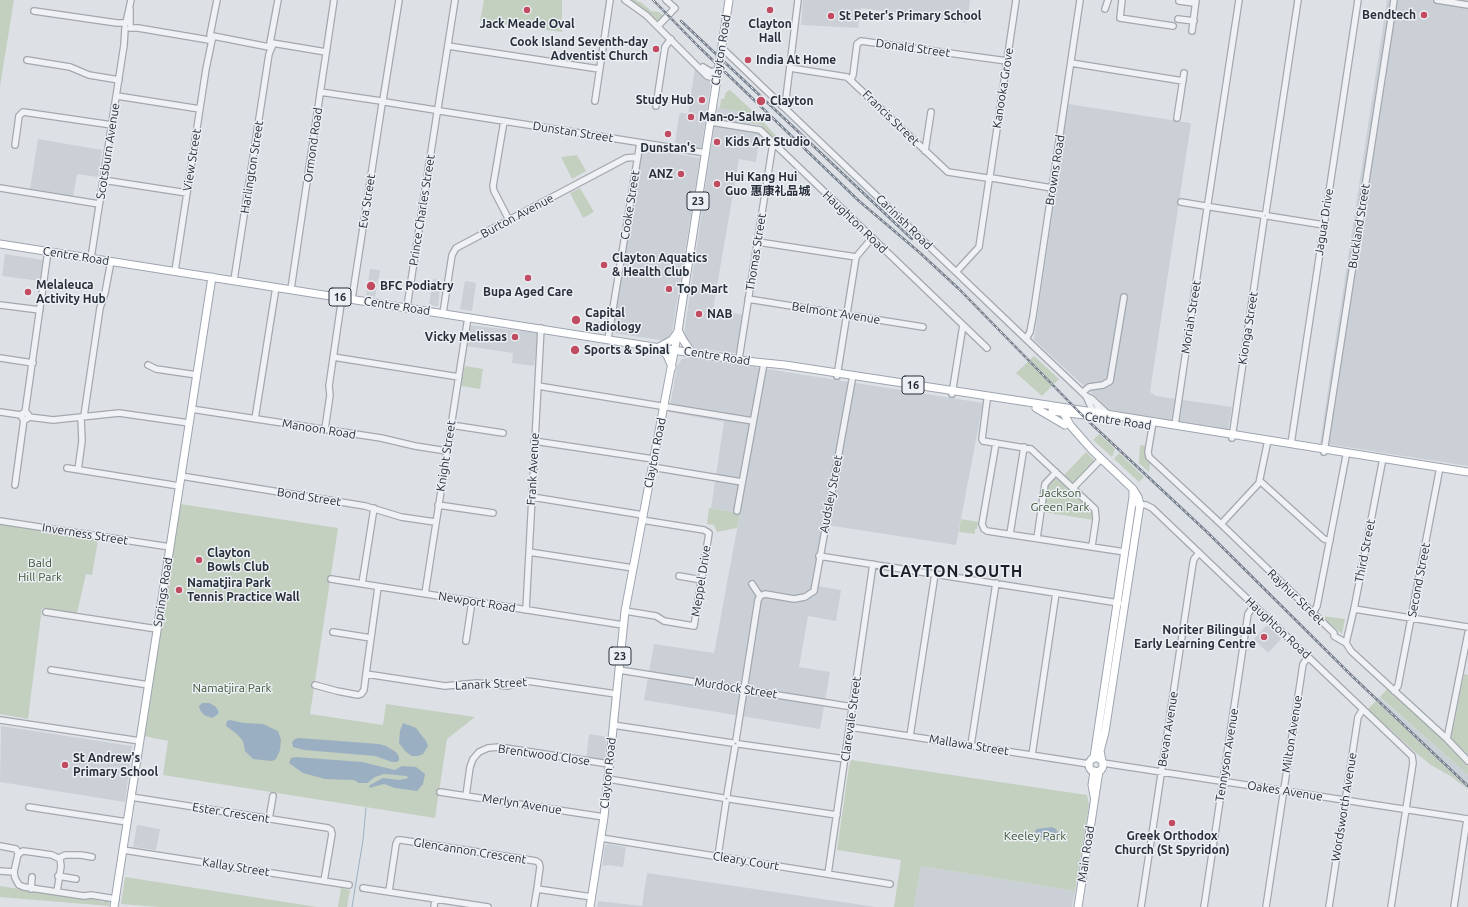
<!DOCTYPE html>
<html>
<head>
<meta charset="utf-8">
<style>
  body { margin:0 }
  canvas { display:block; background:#dde1e6 }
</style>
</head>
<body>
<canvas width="1468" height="907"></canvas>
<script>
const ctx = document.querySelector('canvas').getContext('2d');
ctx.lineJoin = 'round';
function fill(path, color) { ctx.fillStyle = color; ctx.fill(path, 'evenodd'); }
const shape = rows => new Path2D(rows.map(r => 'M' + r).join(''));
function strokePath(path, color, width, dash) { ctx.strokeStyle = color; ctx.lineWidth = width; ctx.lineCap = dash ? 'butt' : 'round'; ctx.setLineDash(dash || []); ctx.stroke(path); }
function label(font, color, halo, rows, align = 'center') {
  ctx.font = font + ' Ubuntu,"Noto Sans SC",sans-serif'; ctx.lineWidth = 3; ctx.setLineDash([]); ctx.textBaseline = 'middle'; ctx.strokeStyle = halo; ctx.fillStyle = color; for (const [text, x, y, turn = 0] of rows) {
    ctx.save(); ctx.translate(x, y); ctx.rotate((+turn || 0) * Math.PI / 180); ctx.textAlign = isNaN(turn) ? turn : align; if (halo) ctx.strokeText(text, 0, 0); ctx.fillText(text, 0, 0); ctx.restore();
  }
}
fill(shape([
  [803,0,970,0,967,23,861,8,858,28,801,25],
  [1387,0,1468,0,1468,466,1320,443],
  [695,68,711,82,701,150,675,143,679,115,681,113,688,114],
  [1068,104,1191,123,1150,392,1156,396,1232,407,1228,430,1111,411,1034,340],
  [718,107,739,111,738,121,750,123,749,126,716,120],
  [716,125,758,133,760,136,756,162,739,159,713,309,748,316,742,354,694,348,690,346,684,334,714,127],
  [38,139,102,150,98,177,77,174,73,196,30,189],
  [642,148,700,158,672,333,666,340,660,340,613,333],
  [5,254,43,260,40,281,2,276],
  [370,269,380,270,375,297,366,295],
  [433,279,441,280,438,306,429,305],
  [465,281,476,283,472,311,460,309],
  [469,325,538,333,534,366,512,363,513,353,466,346],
  [691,357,983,403,956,545,827,525,818,586,841,590,836,621,808,616,799,667,830,672,820,729,644,700,654,644,714,653,740,513,711,508,724,422,669,412,677,366,682,359],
  [1268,624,1282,638,1268,653,1254,639],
  [1379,697,1468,775,1468,789,1376,701],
  [1,726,132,746,125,802,0,782],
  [589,734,607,737,604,763,586,760],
  [137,825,160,829,156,850,133,847],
  [608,844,626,847,623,867,609,865,602,866,605,845],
  [921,866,1075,891,1072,907,914,907],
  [647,873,876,907,597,907,598,901,642,906]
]), '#cbd0d7');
fill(shape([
  [0,0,14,0,0,86],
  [484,0,562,0,562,32,480,21],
  [628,0,635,0,642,3,651,11,659,12,664,16,660,20,655,20,642,8],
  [730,90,756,114,778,138,777,139,773,137,761,125,738,121,739,111,720,108,721,99,724,99,726,92],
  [577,155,586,171,572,179,561,157],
  [580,188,594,212,583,218,570,193],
  [1034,356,1059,379,1042,396,1016,373],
  [465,366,483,369,480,389,461,386],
  [1099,434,1115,449,1112,457,1093,440],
  [1140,445,1146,446,1146,457,1150,462,1149,472,1139,463],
  [1086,452,1095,461,1073,483,1064,475],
  [1119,453,1144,477,1139,482,1114,459],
  [1054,478,1058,479,1094,512,1094,520,1043,512,1047,486,1050,481],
  [180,504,338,528,310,714,383,725,386,704,475,717,447,739,435,818,163,775,168,741,144,736],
  [709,508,740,513,737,528,717,532,714,525,707,524],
  [961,519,978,522,977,529,975,529,975,534,959,532],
  [0,524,98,540,92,575,86,574,77,613,42,608,28,719,0,714],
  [1322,616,1345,619,1342,634],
  [1464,674,1468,675,1468,755,1451,739],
  [1388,688,1468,764,1468,775,1380,697],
  [1376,701,1460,781,1468,790,1452,777,1431,765,1416,753,1368,709],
  [851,760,1087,795,1089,805,1075,891,921,866,914,907,894,907,901,860,837,850,849,766],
  [125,877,317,907,160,907,121,904],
  [0,886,83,899,99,898,99,901,104,902,104,898,109,901,109,906,0,897],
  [341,888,350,890,347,907,338,907]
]), '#c3cfbf');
fill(shape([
  [202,703,209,703,215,706,219,712,217,715,212,718,204,715,200,710,199,706],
  [230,720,244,723,263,724,278,731,281,740,280,750,276,759,272,761,253,759,245,751,243,741,237,734,226,726,227,721],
  [403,723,416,728,426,741,428,746,423,754,418,756,412,756,406,752,399,743,400,731],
  [299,738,379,744,386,746,396,752,399,757,399,760,397,762,392,762,375,756,304,750,293,747,292,742,295,739],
  [296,757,362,762,395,770,402,766,416,767,425,774,423,784,417,791,395,788,384,784,369,788,370,785,383,778,400,780,408,778,407,776,384,774,375,777,367,783,359,783,354,780,325,779,303,773,289,763,291,758],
  [1052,827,1056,829,1058,833,1057,838,1055,841,1050,841,1041,837,1035,838,1033,837,1034,832,1037,829]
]), '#9bafc3');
strokePath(shape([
  [352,907,363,840,366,808]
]), '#9bafc3', 1);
const minor = shape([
  [625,0,646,15,707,76,717,79],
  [1122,0,1120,18,1173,26],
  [1437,0,1468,5],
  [1179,1,1194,3],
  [1105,9,1108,0],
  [34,11,117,23,125,23],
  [1178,19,1194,21],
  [126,23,131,0],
  [130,24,130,9],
  [658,26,675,8,666,0],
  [130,28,138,28,209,40],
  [1192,31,1196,0],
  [210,35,217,0],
  [213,36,269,47],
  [270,43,278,0],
  [272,43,326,52],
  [448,46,599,69],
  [722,48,1026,339,1086,396,1092,399,1096,403,1098,408,1096,416],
  [27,60,70,67,89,75,119,80],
  [1071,63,1183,81],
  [703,67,711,72,715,71,719,67],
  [790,68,847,77,948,172,987,178],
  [851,79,853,75,857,44,861,41,1007,61],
  [320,92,381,101],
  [117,96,200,109],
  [383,100,399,0],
  [595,101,610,0],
  [385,102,435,110],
  [656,106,665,47,671,39],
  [782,106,786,99,787,90,798,0],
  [438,108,455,0],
  [440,111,706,153],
  [1177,118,1184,73],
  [504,121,493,186,494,191,509,220],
  [711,122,760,130,987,348],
  [15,145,19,116,23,112,112,125],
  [925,151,931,112],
  [990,176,1016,0],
  [992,178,1052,188],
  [103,180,187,193],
  [0,188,99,204],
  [1181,202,1205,206],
  [1208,203,1239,0],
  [1211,207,1262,215],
  [1266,212,1298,0],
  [1268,216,1324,225],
  [758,242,856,257],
  [91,258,124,45,125,28],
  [175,271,206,69,212,40],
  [956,272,979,247,989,180],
  [234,280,269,54,272,47],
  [291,289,334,0],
  [352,299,382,104],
  [748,299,923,327],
  [0,305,40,310],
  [407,307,437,113],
  [443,313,452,255,456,248,626,158,638,157],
  [608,339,640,143],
  [1026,339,1030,332,1033,316,1080,0],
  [333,357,459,377],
  [0,358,33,363],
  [739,359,772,149,774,145],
  [148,365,156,369,197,375],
  [837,376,856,257,872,238],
  [538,386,753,421],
  [1083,392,1089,387,1103,385,1110,381,1124,297],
  [952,394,963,325],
  [1086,396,1092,409,1092,414],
  [987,400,982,439,983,441,1031,449,1095,509,1096,519,1092,546],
  [1096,403,1109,415],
  [191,409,381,438,415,446,447,451],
  [0,412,21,415],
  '21.5 416a3.5 3.5 0 1 1 7 0a3.5 3.5 0 1 1-7 0Z',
  [25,413,48,251],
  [84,416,100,308,105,293,111,261],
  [29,417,53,420,119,413,189,423],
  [255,419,276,287],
  [1153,422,1148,452,1149,457,1221,524,1334,633,1334,636,1346,643,1351,651,1447,739,1468,761],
  [451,425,503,433],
  [1175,425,1207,209],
  [325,429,330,395,329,386,342,297],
  [1232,438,1264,219],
  [534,441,653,459],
  [996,443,982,524,984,529,987,531,1125,552],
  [1291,444,1358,0],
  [1324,452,1394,0],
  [652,467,742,482],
  [67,468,179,486],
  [78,470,82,441,81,417],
  [181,476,365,506,401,517,435,522],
  [1260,481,1324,539,1330,541],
  [15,485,24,419],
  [1073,488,1101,459],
  [532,497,643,515],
  [1137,504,1146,505,1152,508,1412,756,1413,763,1391,907],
  [438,505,493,513],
  [737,511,764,363],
  [0,521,170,547],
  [1221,524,1259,483,1268,440],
  [1010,534,1024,447],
  [1037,538,1045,484,1056,472],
  [529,552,633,568],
  [819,556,1119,603],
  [679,576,702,580],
  [331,579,623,625],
  [362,584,374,508],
  [752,584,760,596],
  [425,594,468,317],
  [1354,609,1468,627],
  [526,610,541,328],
  [625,611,656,616,664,621,694,626,709,533,704,530,642,520],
  [46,612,157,629],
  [1313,613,1317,606,1346,456],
  [333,632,371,638],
  [466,641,472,601],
  [1346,643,1354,609,1383,458],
  [51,670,149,685],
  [619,670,853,707],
  [366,674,445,686,477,683,508,686,526,681,534,682,616,694],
  [315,685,337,691,358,695,361,694,364,690,366,674,378,587],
  [1394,691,1398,686,1440,467],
  [0,720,140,741],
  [613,725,732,743],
  [850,727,1089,764],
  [910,736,935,574],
  [1447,739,1468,633],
  [736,740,758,600,760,596,765,594,794,599,805,597,814,591,853,375],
  [739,744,845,759],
  [971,745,996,583],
  [1032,755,1056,593],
  [1103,763,1468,819],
  [608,779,723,798],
  [440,792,604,817],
  [727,795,735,747],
  [466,796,470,767,473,759,479,752,488,748,499,747,609,764],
  [131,797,328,828,331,830,332,834,324,881],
  [730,799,837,815],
  [29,807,127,822],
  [269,819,273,796],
  [601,838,890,884],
  [0,846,16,849,19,854],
  [123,850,349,885],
  [718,856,726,802],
  [59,858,65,855,81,855,92,857],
  [0,871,14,872],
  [828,874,873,564],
  [58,876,76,879],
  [363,888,488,907],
  [31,889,32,877],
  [389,891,396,844,398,840,401,840,536,861,539,863,540,867,537,889],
  [57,892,61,866,60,859,52,855,31,852,23,851,18,854,14,872,15,878,19,885,24,887,84,896,91,895,116,899],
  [434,907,435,899],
  [534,907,537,889,592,897],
  [1141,907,1193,563,1194,559,1199,553],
  [1204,907,1248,614,1254,605],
  [1266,907,1303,664,1308,657],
  [1329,907,1358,717,1363,709],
  [1454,907,1467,819]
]);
const major = shape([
  [0,244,692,353,755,362,785,365,1093,412,1468,472],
  [679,332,683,340,692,353],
  [659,347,672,340,677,333],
  [659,348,667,355,672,367],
  [1036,408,1065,425],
  [1062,410,1070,425,1092,450,1133,489,1138,497,1140,505,1105,732,1100,751,1102,761],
  [1052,411,1093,416],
  '1089 765a7 7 0 1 1 14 0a7 7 0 1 1-14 0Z',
  [1091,760,1094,757,1133,497,1133,489],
  [1094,796,1092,785,1094,771],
  [114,907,212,277],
  [590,907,604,817,625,611,678,331,729,0],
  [1078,907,1099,771]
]);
strokePath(minor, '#a3a8af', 8);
strokePath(major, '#9ea5b0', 9);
strokePath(minor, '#eff1f4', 5.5);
strokePath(major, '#fff', 7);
const rail = shape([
  [653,0,699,47,859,201,919,252,959,289,1084,417,1207,532,1352,676,1468,786],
  [681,21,912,239]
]);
strokePath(rail, '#78818e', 2.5);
strokePath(rail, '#eceff3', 1, [3]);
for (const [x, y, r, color] of [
  [527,10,4,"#c14c61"],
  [770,10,4,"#c14c61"],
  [1424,15,4,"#c14c61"],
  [831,16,4,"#c14c61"],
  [656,49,4,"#c14c61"],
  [748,60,4,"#c14c61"],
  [702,100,4,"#c14c61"],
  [761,101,5,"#c14c61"],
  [691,117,4,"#c14c61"],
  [668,134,4,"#c14c61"],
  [717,142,4,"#c14c61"],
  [681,174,4,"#c14c61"],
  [717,184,4,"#c14c61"],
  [604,265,4,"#c14c61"],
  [528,278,4,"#c14c61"],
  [371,286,5,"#c14c61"],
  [669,289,4,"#c14c61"],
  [28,292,4,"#c14c61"],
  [699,314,4,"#c14c61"],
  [576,320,5,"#c14c61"],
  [515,337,4,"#c14c61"],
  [575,350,5,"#c14c61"],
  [199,560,4,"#c14c61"],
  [179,590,4,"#c14c61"],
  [1264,637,4,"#c14c61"],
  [65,765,4,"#c14c61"],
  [1172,823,4,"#c14c61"]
]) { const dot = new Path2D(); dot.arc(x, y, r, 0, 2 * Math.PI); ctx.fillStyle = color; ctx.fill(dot); strokePath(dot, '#eceff3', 1.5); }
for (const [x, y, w] of [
  [698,201,22],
  [340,297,22],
  [913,385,22],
  [620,656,22]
]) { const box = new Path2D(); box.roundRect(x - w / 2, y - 9, w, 18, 3); ctx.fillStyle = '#eceff3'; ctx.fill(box); strokePath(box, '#282f3b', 1); }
label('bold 11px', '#282f3b', null, [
  ["23",698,201],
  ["16",340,297],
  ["16",913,385],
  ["23",620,656]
]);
label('bold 12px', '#282f3b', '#eceff3', [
  ["Bendtech",1416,15,"right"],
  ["St Peter's Primary School",839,16],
  ["Jack Meade Oval",527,24,"center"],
  ["Clayton",770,24,"center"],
  ["Hall",770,38,"center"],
  ["Cook Island Seventh-day",648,42,"right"],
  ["Adventist Church",648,56,"right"],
  ["India At Home",756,60],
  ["Study Hub",694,100,"right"],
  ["Clayton",770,101],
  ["Man-o-Salwa",699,117],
  ["Kids Art Studio",725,142],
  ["Dunstan's",668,148,"center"],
  ["ANZ",673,174,"right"],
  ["Hui Kang Hui",725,177],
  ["Guo 惠康礼品城",725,191],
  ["Clayton Aquatics",612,258],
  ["& Health Club",612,272],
  ["Melaleuca",36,285],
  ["Activity Hub",36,299],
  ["BFC Podiatry",380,286],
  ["Top Mart",677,289],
  ["Bupa Aged Care",528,292,"center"],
  ["Capital",585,313],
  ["Radiology",585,327],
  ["NAB",707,314],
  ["Vicky Melissas",507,337,"right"],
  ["Sports & Spinal",584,350],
  ["Clayton",207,553],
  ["Bowls Club",207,567],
  ["Namatjira Park",187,583],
  ["Tennis Practice Wall",187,597],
  ["Noriter Bilingual",1256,630,"right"],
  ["Early Learning Centre",1256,644,"right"],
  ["St Andrew's",73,758],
  ["Primary School",73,772],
  ["Greek Orthodox",1172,836,"center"],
  ["Church (St Spyridon)",1172,850,"center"]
], 'left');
label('12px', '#282f3b', '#eceff3', [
  ["Donald Street",913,48,8],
  ["Clayton Road",721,50,-81],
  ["Kanooka Grove",1003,88,-81],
  ["Francis Street",891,118,44],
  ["Dunstan Street",573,132,9],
  ["Ormond Road",313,145,-82],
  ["Scotsburn Avenue",108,151,-81],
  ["View Street",192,160,-81],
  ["Harlington Street",252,167,-81],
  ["Browns Road",1055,170,-81],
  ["Eva Street",367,201,-81],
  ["Cooke Street",630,205,-81],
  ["Prince Charles Street",422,210,-81],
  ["Burton Avenue",517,216,-28],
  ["Haughton Road",855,222,44],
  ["Carinish Road",904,222,44],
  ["Jaguar Drive",1324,222,-81],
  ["Buckland Street",1359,226,-81],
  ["Thomas Street",756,252,-81],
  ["Centre Road",76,256,9],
  ["Centre Road",397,306,9],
  ["Belmont Avenue",836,313,9],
  ["Moriah Street",1191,317,-81],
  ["Kionga Street",1248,328,-81],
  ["Centre Road",717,356,9],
  ["Centre Road",1118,421,8],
  ["Manoon Road",319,429,9],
  ["Clayton Road",655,453,-79],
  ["Knight Street",446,456,-81],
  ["Frank Avenue",533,469,-87],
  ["Audsley Street",831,494,-79],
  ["Bond Street",309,497,9],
  ["Inverness Street",85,534,9],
  ["Third Street",1365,551,-79],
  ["Second Street",1419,580,-79],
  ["Meppel Drive",701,581,-81],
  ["Springs Road",163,592,-81],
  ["Rayhur Street",1296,597,44],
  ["Newport Road",477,602,9],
  ["Haughton Road",1278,628,43],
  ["Lanark Street",491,684,-3],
  ["Murdock Street",736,688,9],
  ["Clarevale Street",851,719,-82],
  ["Bevan Avenue",1168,729,-81],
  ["Milton Avenue",1292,734,-81],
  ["Mallawa Street",969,745,9],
  ["Brentwood Close",544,755,8],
  ["Tennyson Avenue",1227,755,-81],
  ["Clayton Road",608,773,-84],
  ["Oakes Avenue",1285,791,9],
  ["Merlyn Avenue",522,804,9],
  ["Wordsworth Avenue",1344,807,-81],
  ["Ester Crescent",231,813,9],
  ["Glencannon Crescent",470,851,9],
  ["Main Road",1086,854,-81],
  ["Cleary Court",746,861,9],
  ["Kallay Street",236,867,9]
]);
label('12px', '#3d5537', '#eceff3', [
  ["Jackson",1060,493],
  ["Green Park",1060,507],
  ["Bald",40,563],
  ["Hill Park",40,577],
  ["Namatjira Park",232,688],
  ["Keeley Park",1035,836]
]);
ctx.letterSpacing = '1px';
label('bold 16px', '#1a212b', '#eceff3', [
  ["CLAYTON SOUTH",951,572]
]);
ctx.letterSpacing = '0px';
</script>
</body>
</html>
